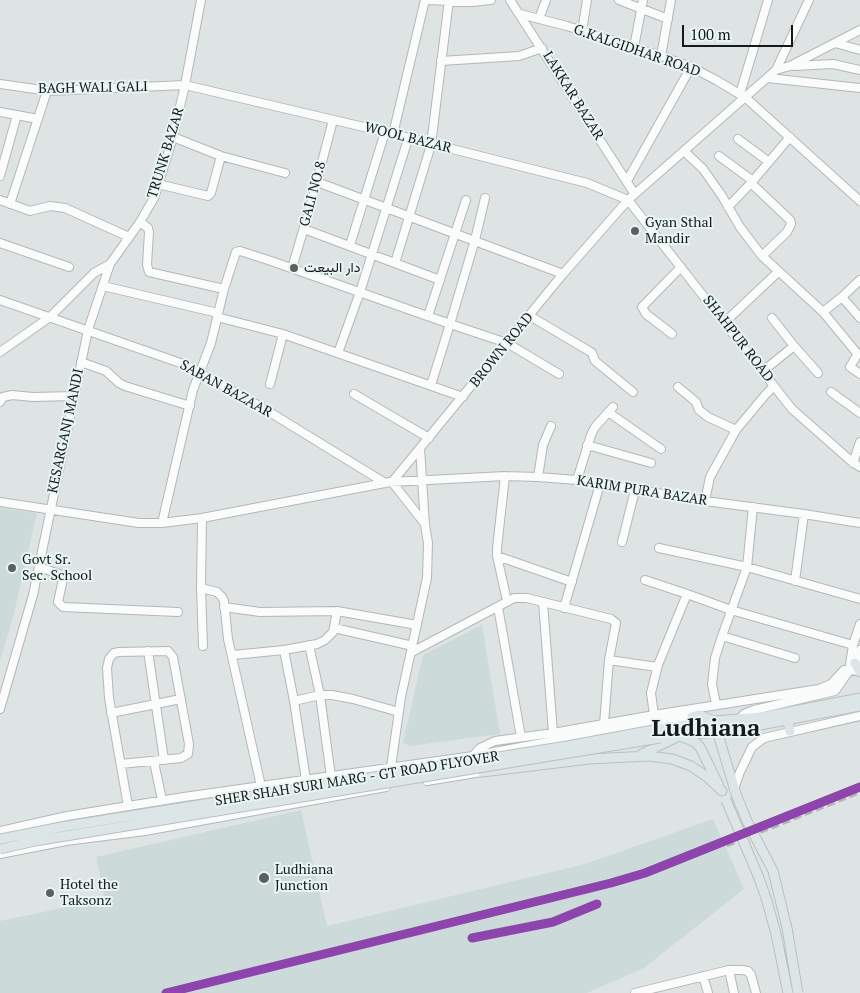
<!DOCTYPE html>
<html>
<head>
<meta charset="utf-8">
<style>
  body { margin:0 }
  #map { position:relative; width:860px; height:993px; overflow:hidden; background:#dee4e4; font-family:"PT Serif",serif }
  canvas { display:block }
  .scale { position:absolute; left:682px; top:25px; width:111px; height:22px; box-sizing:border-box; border:2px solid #151919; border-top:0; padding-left:6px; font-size:15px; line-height:18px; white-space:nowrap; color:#151919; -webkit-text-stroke:4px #e8f5f3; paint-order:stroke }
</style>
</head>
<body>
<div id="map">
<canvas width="860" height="993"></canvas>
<div class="scale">100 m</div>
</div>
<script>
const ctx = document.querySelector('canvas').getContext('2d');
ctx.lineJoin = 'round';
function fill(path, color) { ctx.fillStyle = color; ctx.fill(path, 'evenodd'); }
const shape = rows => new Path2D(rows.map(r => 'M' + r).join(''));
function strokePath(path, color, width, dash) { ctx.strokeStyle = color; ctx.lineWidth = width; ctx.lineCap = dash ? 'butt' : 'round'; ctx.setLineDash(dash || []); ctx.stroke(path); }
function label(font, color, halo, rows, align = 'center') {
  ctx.font = font + ' "PT Serif",Vazirmatn,serif'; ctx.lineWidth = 4; ctx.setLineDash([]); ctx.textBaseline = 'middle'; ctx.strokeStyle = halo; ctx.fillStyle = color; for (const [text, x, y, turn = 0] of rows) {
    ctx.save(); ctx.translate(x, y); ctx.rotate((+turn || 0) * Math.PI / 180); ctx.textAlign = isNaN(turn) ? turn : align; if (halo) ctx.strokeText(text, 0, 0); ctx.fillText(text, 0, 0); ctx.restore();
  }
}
fill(shape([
  [0,508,37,513,14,613,0,661],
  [482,625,500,734,410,746,403,743,423,655],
  [301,810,327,926,585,864,713,819,744,889,644,968,587,993,0,993,0,921,105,899,96,857]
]), '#ccdad9');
const minor = shape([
  [427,0,472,2,491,0],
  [510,0,634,193],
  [619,0,668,19],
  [520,14,567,26,661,56,691,67,716,80,746,98,860,201],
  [539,19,546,0],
  [582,31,587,0],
  [835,43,860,50],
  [634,47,643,0],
  [661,56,671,0],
  [441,61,519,56,542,48],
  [794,66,833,64,860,70],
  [776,70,790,66,860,30],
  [768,78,860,88],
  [0,84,49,91,185,85,385,132,587,183,628,200,792,409,851,461,860,467],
  [740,94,768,0],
  [0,112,38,119],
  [393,134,425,0],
  [173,137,221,156,285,173],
  [738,139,769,162],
  [684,151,703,169,722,196,740,227,762,256,823,312],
  [719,156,753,181],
  [0,176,17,115],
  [627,181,691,67],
  [317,182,563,274],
  [751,183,790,220,791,224,787,232,762,256],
  [158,184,208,196,211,193,221,156],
  [0,200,30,211,50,206,65,208,129,237],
  [10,204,47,91],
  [728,207,751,183,790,137],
  [140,222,148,228,149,232,147,265,149,272,224,289],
  [304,229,440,280],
  [0,243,69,267],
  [350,245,385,132],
  [395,263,431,145,449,0],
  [292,268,311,204,333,120],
  [860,280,842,297,860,318],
  [103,286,218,313],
  [842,297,823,312,856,352,857,355,850,367,860,374],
  [0,300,186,365,263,408,385,483],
  [428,316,466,200],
  [530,316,589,351,592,353,595,361,633,392],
  [217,317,283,334,463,397],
  [725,322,778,272],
  [672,334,646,314,642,307,681,267],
  [794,346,818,373],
  [0,352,50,317,94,273,110,264],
  [338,353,360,292,408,139],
  [81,362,106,371,119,383,125,386,190,406],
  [763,371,794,346,772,318],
  [270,384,283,334],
  [431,385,450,324,507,343,559,374],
  [678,387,696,402,699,410,708,417,736,430,766,394,774,386],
  [831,392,860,413],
  [354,394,429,438],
  [0,402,3,397,12,395,33,397,74,396],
  [608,412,661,449],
  [587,445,651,463],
  [420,448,392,482,425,524],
  [853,463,860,442],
  [505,476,497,548,497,556,507,601],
  [538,477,543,445,551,426],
  [577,480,591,435,595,427,613,407],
  [705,501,710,477,736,430],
  [0,502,139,523,162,523,202,518,390,482,505,476,538,477,577,480,705,501,804,514,860,523],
  [202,518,201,588,203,646],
  [162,523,193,390,211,343,224,289,236,252,240,251,271,261,450,324,475,240,485,198],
  [622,542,635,490],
  [659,548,747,567,860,599],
  [497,556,572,582],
  [39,567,62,575,63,579,58,602,63,607,178,612],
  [645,580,687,594],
  [795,581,804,514],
  [201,588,217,592,222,597,224,601,228,639,261,786],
  [543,602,553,733],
  [224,607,260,612,337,611],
  [498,607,521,737],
  [564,608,600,484],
  [334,628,413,646],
  [722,636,795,658],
  [309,645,320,695,331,777],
  [284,650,294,701,306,780],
  [860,650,855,663,860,664],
  [148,651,164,760],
  [412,652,514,598,527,598,611,619,616,623,609,660,604,724],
  [233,655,284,650,317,644,325,640,333,632,337,611,417,625],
  [609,660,657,667],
  [294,701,320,695,332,695,353,699,399,712],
  [716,704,712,684,715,658,722,636,747,567,753,507],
  [0,709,33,595,88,330,110,264,140,222,154,198,173,137,185,85,201,0],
  [111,713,181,699],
  [654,715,651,693,658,665,687,594,731,610,853,645],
  [739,720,744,714,754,710,835,691,849,671,853,645,860,624],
  [473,756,480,748,495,741,553,733,654,715,819,689,831,684,844,670,860,671],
  [154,762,162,800],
  [121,764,181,758,188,754,189,744,173,657,168,651,119,652,114,653,109,659,107,668,109,698,128,806],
  [392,779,391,767,401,697,427,578,428,543,425,525,420,448,563,274,628,200,776,70,809,0],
  [427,781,482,772],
  [734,789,740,772,752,747,764,738,860,716],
  [0,831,67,816,184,797,473,756,655,722,692,717],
  [0,854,66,841,145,831,386,787],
  [729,970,734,993],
  [703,976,708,993],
  [635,993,729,970,742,970,748,971,751,975,756,993]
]);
const major = shape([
  [855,663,860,672],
  [692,717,699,715,714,721,736,794],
  [788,721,790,731],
  [659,729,714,721,763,717,860,698],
  [660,738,734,730,860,706],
  [642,754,679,736,688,739,695,742,700,747,718,784],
  [482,772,589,759,649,756,672,759,691,766,707,777,722,791]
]);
strokePath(minor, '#b3b8b7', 10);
strokePath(major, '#bbbfbf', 11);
strokePath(minor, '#fafbfb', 8);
strokePath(major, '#dde6e7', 9);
strokePath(shape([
  [727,846,860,793],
  [166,993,611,883,645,873,733,838]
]), '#b4b5b5', 2.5, [8, 4]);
const majorBridge = shape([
  [736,794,747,821,773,871,787,928,798,993],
  [726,800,759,878,767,901,776,934,788,993],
  [0,839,61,827,567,746,659,729],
  [0,849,35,841,660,738]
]);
strokePath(majorBridge, '#bbbfbf', 11, []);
strokePath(majorBridge, '#dde6e7', 9);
strokePath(shape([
  [472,938,553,922,597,904],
  [166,993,611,883,645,873,860,787]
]), '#8e44ad', 9);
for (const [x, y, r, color] of [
  [635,231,5,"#5b6060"],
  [294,268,5,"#5b6060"],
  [12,568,5,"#5b6060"],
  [264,878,6,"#5b6060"],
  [50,893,5,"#5b6060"]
]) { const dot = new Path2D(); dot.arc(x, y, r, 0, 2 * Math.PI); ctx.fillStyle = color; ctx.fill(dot); strokePath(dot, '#e8f5f3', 2); }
label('14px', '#151919', '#e8f5f3', [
  ["G.KALGIDHAR ROAD",637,51,19],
  ["BAGH WALI GALI",93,88,-1],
  ["LAKKAR BAZAR",573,96,58],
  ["WOOL BAZAR",408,138,14],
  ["TRUNK BAZAR",166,153,-73],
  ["GALI NO.8",313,194,-75],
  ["SHAHPUR ROAD",738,339,52],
  ["BROWN ROAD",502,350,-51],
  ["SABAN BAZAAR",226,389,29],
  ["KESARGANJ MANDI",66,431,-78],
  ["KARIM PURA BAZAR",642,491,9],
  ["SHER SHAH SURI MARG - GT ROAD FLYOVER",357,779,-9]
]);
label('14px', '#151919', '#e8f5f3', [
  ["Gyan Sthal",645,223],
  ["Mandir",645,239],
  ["دار البیعت",304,268],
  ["Govt Sr.",22,560],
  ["Sec. School",22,576],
  ["Ludhiana",275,870],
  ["Junction",275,886],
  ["Hotel the",60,885],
  ["Taksonz",60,901]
], 'left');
label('bold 24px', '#151919', '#e8f5f3', [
  ["Ludhiana",706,729]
]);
</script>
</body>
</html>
